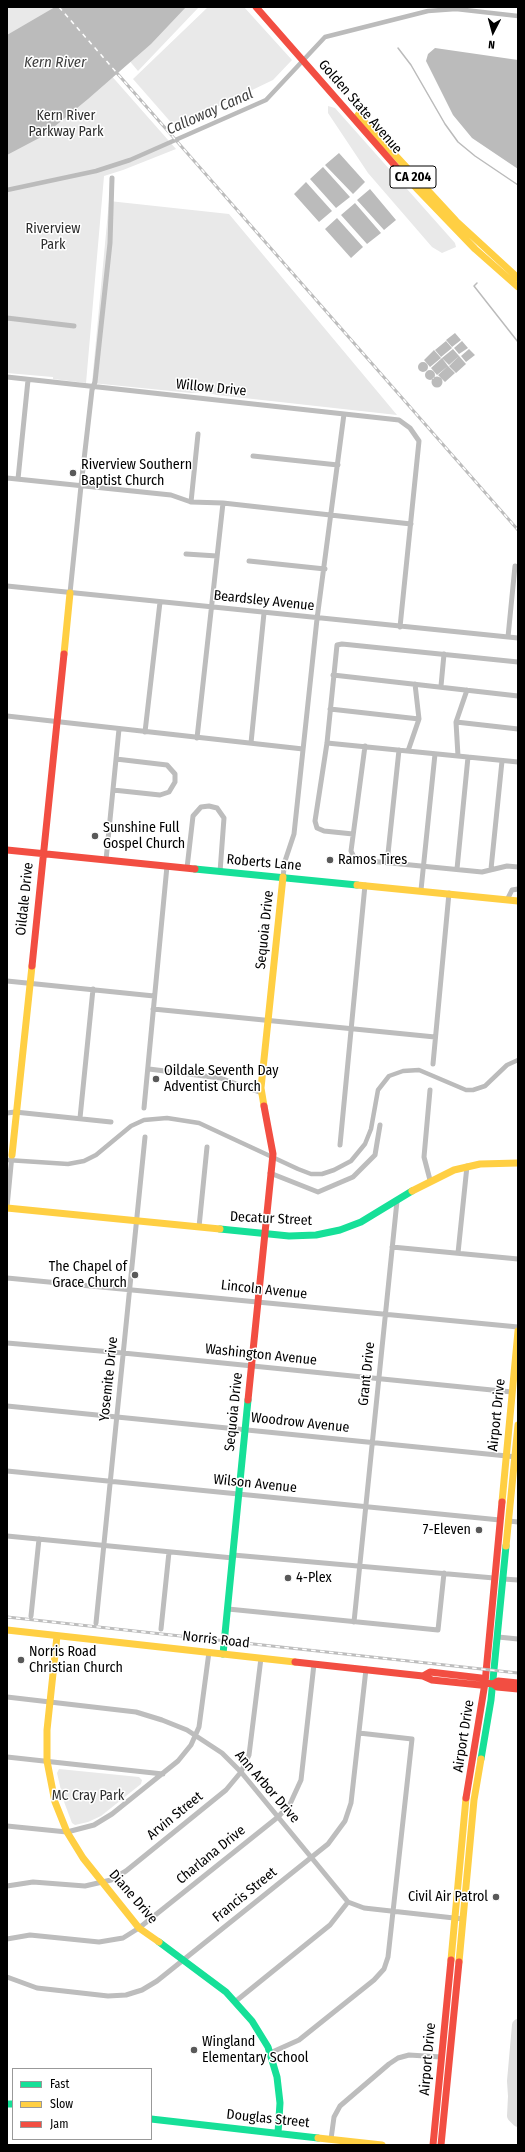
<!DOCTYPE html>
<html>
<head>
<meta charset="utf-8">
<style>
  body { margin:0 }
  #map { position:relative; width:525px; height:2152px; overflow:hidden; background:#fff; font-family:"Fira Sans Condensed",sans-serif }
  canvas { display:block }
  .frame { position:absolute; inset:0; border:8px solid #000; pointer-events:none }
  .legend { position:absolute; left:12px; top:2068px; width:140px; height:72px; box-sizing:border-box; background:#fff; border:1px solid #999; margin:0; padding:5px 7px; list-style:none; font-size:12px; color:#000 }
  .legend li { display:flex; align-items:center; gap:8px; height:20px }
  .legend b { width:20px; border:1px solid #999 }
  .north { position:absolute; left:473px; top:12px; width:40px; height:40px; -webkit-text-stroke:3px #fff; paint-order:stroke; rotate:186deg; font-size:11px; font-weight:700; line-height:16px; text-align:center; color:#000 }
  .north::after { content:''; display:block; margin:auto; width:14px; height:18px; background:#000; clip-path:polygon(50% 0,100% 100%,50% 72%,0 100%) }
</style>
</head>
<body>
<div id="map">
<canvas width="525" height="2152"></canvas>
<div class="frame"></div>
<ul class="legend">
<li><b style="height:5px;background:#16e098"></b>Fast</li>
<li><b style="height:5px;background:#ffcf43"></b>Slow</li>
<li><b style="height:5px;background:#f24e42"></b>Jam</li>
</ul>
<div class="north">N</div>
</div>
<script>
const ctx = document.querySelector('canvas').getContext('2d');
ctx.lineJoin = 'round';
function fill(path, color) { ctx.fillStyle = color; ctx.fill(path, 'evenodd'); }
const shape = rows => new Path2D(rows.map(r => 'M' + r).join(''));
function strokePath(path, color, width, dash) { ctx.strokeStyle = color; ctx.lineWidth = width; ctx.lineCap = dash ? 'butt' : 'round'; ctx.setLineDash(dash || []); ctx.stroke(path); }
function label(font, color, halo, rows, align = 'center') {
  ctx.font = font + ' "Fira Sans Condensed",sans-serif'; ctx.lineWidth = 3; ctx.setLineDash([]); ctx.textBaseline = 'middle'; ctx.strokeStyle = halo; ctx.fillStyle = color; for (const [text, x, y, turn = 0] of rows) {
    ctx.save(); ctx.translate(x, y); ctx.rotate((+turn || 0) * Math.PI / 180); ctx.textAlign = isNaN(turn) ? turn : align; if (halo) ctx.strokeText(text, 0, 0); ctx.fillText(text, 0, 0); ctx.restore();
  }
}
fill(shape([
  [7,7,67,7,109,73,176,149,123,170,104,176,86,383,53,379,53,377,7,373],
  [84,7,199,7,138,71],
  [208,7,244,7,292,60,273,80,175,127,133,79],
  [328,106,335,108,455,243,456,247,442,253,432,247,368,173,328,113],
  [109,201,229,214,397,415,217,395,204,392,191,393,92,383],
  [59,1769,139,1777,142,1780,141,1784,101,1816,88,1822,75,1825,72,1823,63,1799,57,1773]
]), '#e9e9e9');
fill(shape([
  [55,7,186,7,151,44,88,99,43,136,7,155,7,35],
  [435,48,518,60,518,169,472,138,453,115,426,61,428,54],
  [339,153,365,182,353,194,325,165],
  [323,167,350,197,336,208,310,179],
  [306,182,332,211,319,222,294,194],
  [370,189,396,220,384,230,357,200],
  [355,203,381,233,367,244,341,215],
  [337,218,363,247,351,258,325,229],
  [455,333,461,340,452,347,446,340],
  [446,341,452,348,441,357,435,350],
  [462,341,468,348,459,354,454,348],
  [453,349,459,356,449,365,442,358],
  [469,349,475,355,466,362,461,356],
  [434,350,441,358,430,367,424,360],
  [459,356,466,364,456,373,449,366],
  [442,358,448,366,437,375,431,368],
  '418 367a5 5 0 1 1 10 0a5 5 0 1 1-10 0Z',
  [448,366,455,373,445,382,438,375],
  '425 375a5 5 0 1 1 10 0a5 5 0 1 1-10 0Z',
  '431.5 382a5.5 5.5 0 1 1 11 0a5.5 5.5 0 1 1-11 0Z'
]), '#bbb');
strokePath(shape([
  [398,48,411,65,445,124,458,142,475,156,518,185],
  [477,283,474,286,518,342]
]), '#bbb', 1.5);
strokePath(shape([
  [7,190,96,171,130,160,266,100,325,37,428,11,456,9,518,16],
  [7,1160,68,1164,84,1161,96,1155,131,1126,144,1120,167,1118,199,1123,298,1169,311,1174,322,1174,334,1170,351,1161,365,1144,371,1129,378,1090,389,1076,403,1071,419,1070,466,1090,473,1090,485,1086,507,1065,518,1060]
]), '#bbb', 4.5);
strokePath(shape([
  [518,2025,513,2081,514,2096,513,2116,518,2121]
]), '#dedede', 12);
strokePath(shape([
  [7,318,74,326],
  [7,377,399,420,410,428,419,441,400,627],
  [253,456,338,465],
  [7,478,171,495,191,502,223,503,411,524],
  [18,479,28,380],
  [191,502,198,434],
  [186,554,217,556],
  [249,561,325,569],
  [7,586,518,638],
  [70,593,81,486,92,390,95,382,110,243,112,178],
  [508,637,515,566],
  [333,675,518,696],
  [441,686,444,654],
  [330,709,419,719],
  [7,716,303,749],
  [456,722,518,729],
  [145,732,160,602],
  [197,738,223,503],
  [251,743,264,613],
  [327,743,518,762],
  [365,746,351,851,354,857,360,860,482,872,507,866,518,867],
  [408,751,419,719,415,684],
  [458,756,456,722,467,690],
  [113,790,160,795,169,792,175,782,175,774,167,765,116,759],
  [353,834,324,831,317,828,315,821,327,743,337,645,342,644,518,662],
  [106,860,119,729],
  [387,863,399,750],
  [187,868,193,816,201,807,209,806,217,808,224,818,220,872],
  [457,869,468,757],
  [491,869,502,761],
  [283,877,285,861,294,834,317,619,344,414],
  [421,890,435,754],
  [507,900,512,890,518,889],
  [7,981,154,996],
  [153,1009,435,1037],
  [433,1064,449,893],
  [149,1069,220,1078,262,1093],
  [144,1108,167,866],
  [7,1113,15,1112,111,1122],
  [80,1118,93,989],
  [340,1145,365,885],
  [270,1173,318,1192,353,1177,375,1155,380,1125],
  [430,1180,424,1157,430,1090],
  [7,1207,12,1155],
  [199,1227,207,1147],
  [392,1247,518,1259],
  [458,1253,467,1166],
  [7,1278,518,1327],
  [7,1343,123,1353,512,1392],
  [7,1406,517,1457],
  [7,1471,500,1520],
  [509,1521,518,1522],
  [7,1536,233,1558],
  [233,1555,494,1578],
  [503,1579,518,1580],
  [228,1609,438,1630,444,1573],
  [31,1616,39,1539],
  [354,1622,397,1201],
  [96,1623,145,1137],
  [161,1629,169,1552],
  [498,1637,518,1639],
  [7,1697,136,1712,162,1720,187,1730,222,1753,241,1772,348,1902,364,1908,463,1919],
  [7,1757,163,1774],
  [7,1826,67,1832,94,1825,112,1814,178,1761,191,1745,199,1727,209,1652],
  [7,1886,33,1882,85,1886,111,1880,126,1871,226,1790,241,1772,249,1755,261,1658],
  [7,1939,30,1935,99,1942,123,1938,139,1928,278,1817,290,1804,301,1780,314,1664],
  [7,1977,37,1988,108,1996,126,1995,142,1990,157,1981,328,1844,345,1821,351,1803,366,1669],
  [236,2001,330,1925,348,1902],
  [270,2053,299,2040,374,1980,384,1969,388,1957,412,1739,359,1733],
  [331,2139,334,2117,340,2106,389,2064,398,2058,409,2055,441,2057]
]), '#bdbdbd', 5);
strokePath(shape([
  [195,869,357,885],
  [220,1229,289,1236,316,1235,340,1230,361,1222,412,1191],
  [223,1654,248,1400],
  [481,1759,491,1700,506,1546],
  [159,1942,226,1992,252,2021,268,2047,277,2077,280,2103,278,2133],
  [7,2104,13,2104],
  [151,2119,318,2138]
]), '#16e098', 7);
strokePath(shape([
  [358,115,456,221,518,278],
  [398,169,475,249,518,287],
  [64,654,70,593],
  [357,885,518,901],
  [264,1106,261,1088,283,877],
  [12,1155,32,966],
  [412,1191,454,1170,480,1164,518,1163],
  [7,1208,220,1229],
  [502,1502,518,1331],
  [506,1546,518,1425],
  [7,1630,295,1662],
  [57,1636,47,1730,47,1761,55,1802,67,1832,83,1858,139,1928,159,1942],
  [451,1960,466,1798],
  [459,1962,474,1800,481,1759],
  [318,2138,382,2145]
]), '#ffcf43', 7);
strokePath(shape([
  [256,7,398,169],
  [7,850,195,869],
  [32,966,64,654],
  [248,1400,273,1154,264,1106],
  [295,1662,423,1676,432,1680,480,1685,485,1683,493,1684,497,1687,518,1689],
  [423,1676,430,1672,481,1678,485,1683],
  [493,1684,498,1681,518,1683],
  [466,1798,485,1683,502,1502],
  [433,2145,451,1960],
  [441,2145,459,1962]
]), '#f24e42', 7);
const rail = shape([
  [59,7,518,530],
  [7,1617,518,1673]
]);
strokePath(rail, '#bdbdbd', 3);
strokePath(rail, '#fff', 1.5, [4.5]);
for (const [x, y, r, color] of [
  [73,473,4,"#595959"],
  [95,836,4,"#595959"],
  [330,860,4,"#595959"],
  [156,1079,4,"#595959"],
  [135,1275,4,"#595959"],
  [479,1530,4,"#595959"],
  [288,1578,4,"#595959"],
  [21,1660,4,"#595959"],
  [496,1897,4,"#595959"],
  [194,2050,4,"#595959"]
]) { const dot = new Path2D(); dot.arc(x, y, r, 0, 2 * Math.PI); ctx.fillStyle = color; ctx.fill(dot); strokePath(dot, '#fff', 1.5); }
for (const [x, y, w] of [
  [413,177,46]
]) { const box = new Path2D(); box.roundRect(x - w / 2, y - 11, w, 22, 3); ctx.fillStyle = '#fff'; ctx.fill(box); strokePath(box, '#000', 1); }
label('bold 13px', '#000', null, [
  ["CA 204",413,177]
]);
label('14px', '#000', '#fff', [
  ["Golden State Avenue",360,107,49],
  ["Willow Drive",211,388,6],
  ["Beardsley Avenue",264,601,6],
  ["Roberts Lane",264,863,5],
  ["Oildale Drive",25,899,-84],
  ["Sequoia Drive",265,930,-84],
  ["Decatur Street",271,1219,3],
  ["Lincoln Avenue",264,1290,6],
  ["Washington Avenue",261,1355,6],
  ["Grant Drive",367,1374,-84],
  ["Yosemite Drive",109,1379,-84],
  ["Sequoia Drive",234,1412,-84],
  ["Airport Drive",497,1415,-84],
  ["Woodrow Avenue",300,1423,6],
  ["Wilson Avenue",255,1484,6],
  ["Norris Road",216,1640,6],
  ["Airport Drive",464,1736,-81],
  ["Ann Arbor Drive",267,1787,49],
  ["Arvin Street",175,1816,-39],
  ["Charlana Drive",211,1855,-39],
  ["Francis Street",245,1895,-39],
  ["Diane Drive",133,1897,49],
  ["Airport Drive",428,2059,-85],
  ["Douglas Street",268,2119,6]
]);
label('14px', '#2e2e2e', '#fff', [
  ["Kern River",66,116],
  ["Parkway Park",66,132],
  ["Riverview",53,229],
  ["Park",53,245],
  ["MC Cray Park",88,1796]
]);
label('14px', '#000', '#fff', [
  ["Riverview Southern",81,465],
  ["Baptist Church",81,481],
  ["Sunshine Full",103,828],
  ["Gospel Church",103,844],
  ["Ramos Tires",338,860],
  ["Oildale Seventh Day",164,1071],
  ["Adventist Church",164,1087],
  ["The Chapel of",127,1267,"right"],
  ["Grace Church",127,1283,"right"],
  ["7-Eleven",471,1530,"right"],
  ["4-Plex",296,1578],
  ["Norris Road",29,1652],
  ["Christian Church",29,1668],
  ["Civil Air Patrol",488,1897,"right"],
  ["Wingland",202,2042],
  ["Elementary School",202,2058]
], 'left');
label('italic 15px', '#3f3f3f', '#fff', [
  ["Kern River",55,63],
  ["Calloway Canal",210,112,-24]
]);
</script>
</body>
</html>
